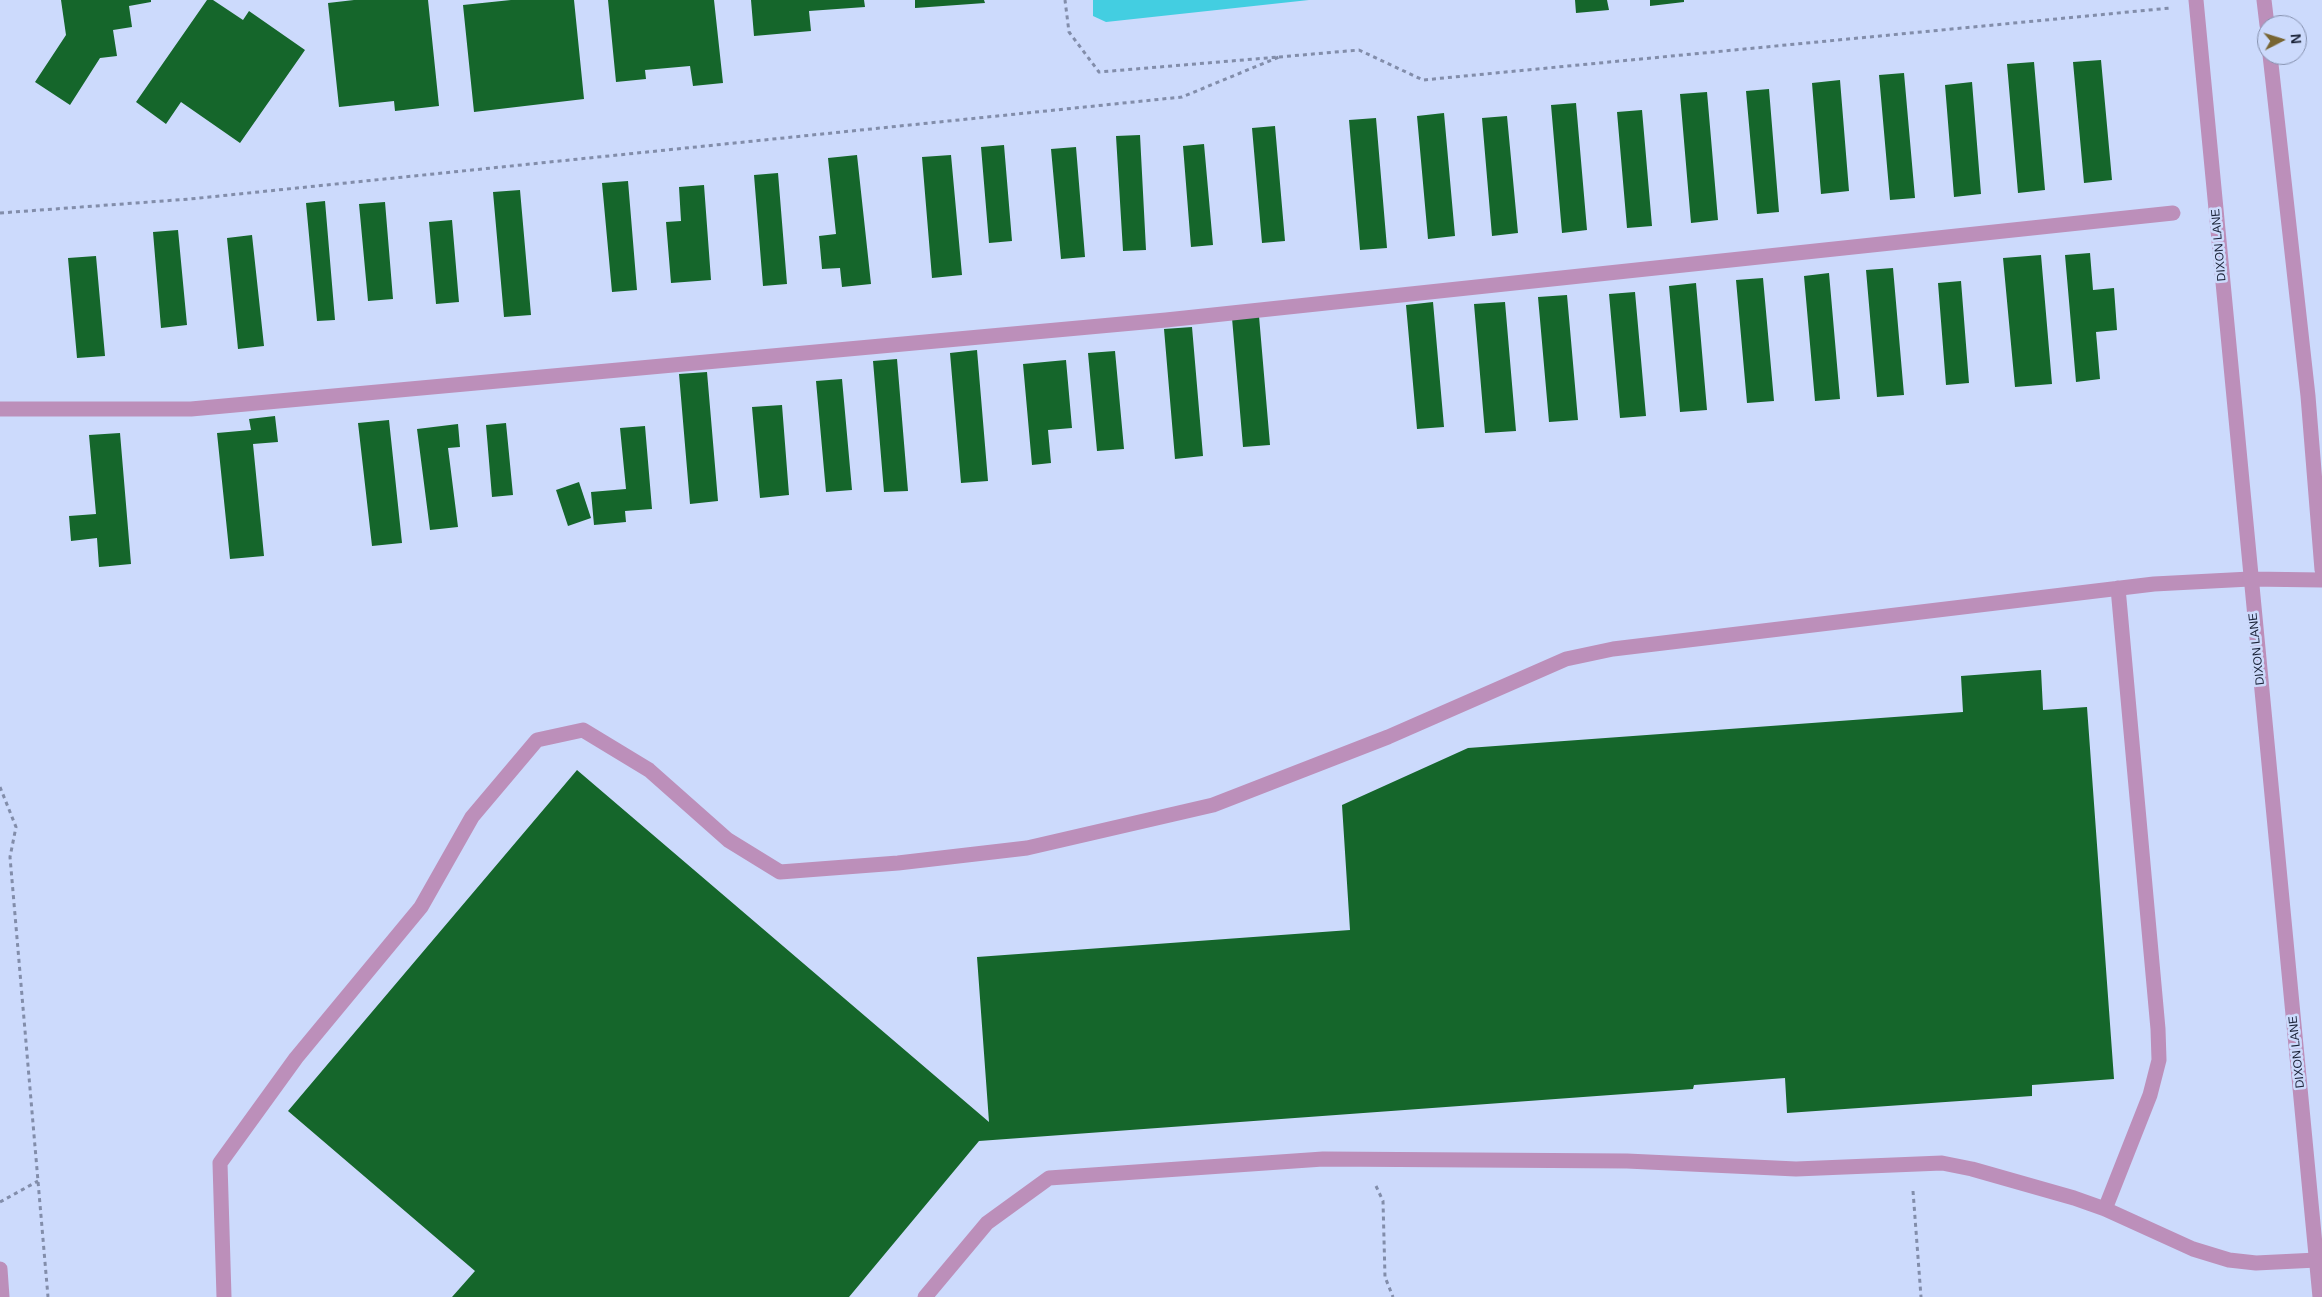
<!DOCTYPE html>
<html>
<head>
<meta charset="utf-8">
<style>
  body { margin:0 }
  #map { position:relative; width:2322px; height:1297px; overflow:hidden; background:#ccdafc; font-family:Arial,sans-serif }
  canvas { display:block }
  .north { position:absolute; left:2257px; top:15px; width:50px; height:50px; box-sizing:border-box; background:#ccdafc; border:1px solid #8590ad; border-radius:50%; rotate:85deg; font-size:14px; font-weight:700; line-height:20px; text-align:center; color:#1a2237 }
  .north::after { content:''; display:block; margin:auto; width:18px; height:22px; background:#786533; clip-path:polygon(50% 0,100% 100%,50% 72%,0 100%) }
</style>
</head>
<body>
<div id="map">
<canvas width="2322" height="1297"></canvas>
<div class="north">N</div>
</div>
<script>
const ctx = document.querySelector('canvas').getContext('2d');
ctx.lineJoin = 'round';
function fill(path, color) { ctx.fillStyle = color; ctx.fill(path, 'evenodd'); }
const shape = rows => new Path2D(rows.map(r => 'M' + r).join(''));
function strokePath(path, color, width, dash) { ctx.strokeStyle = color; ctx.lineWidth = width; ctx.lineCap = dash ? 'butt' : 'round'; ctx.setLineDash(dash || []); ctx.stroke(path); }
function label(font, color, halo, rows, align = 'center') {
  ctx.font = font + ' Arial,sans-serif'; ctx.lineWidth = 5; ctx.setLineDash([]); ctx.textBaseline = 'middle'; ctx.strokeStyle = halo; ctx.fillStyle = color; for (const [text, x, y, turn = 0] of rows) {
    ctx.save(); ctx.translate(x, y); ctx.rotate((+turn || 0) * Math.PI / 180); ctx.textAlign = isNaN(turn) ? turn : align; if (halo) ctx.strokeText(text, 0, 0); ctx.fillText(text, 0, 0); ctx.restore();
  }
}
fill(shape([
  [1093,0,1309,0,1106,22,1093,16]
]), '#43cee1');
fill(shape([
  [61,0,151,0,151,2,129,6,132,27,113,30,117,56,100,58,70,105,35,82,66,35],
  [207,0,213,0,243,20,249,11,305,50,240,143,181,102,166,124,136,102],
  [354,0,428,0,439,106,395,111,394,101,339,107,328,3],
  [511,0,574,0,584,99,474,112,463,5],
  [608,0,714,0,723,83,693,86,690,66,645,70,646,79,616,82],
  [751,0,864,0,865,7,809,11,811,31,754,36],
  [915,0,984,0,985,3,915,8],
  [1575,0,1607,0,1609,10,1576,13],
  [1650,0,1684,0,1684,2,1650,6],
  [2101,60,2112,180,2084,183,2073,62],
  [2034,62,2045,190,2018,193,2007,64],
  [1904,73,1915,198,1890,200,1879,75],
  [1840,80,1849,191,1821,194,1812,83],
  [1972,82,1981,194,1954,197,1945,85],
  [1769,89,1779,212,1757,214,1746,91],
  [1707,92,1718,220,1691,223,1680,94],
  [1576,103,1587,230,1562,233,1551,105],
  [1642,110,1652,226,1627,228,1617,112],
  [1444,113,1455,236,1428,239,1417,116],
  [1507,116,1518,233,1492,236,1482,118],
  [1376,118,1387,248,1360,250,1349,120],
  [1275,126,1285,241,1262,243,1252,128],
  [1140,135,1146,250,1123,251,1116,136],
  [1204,144,1213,245,1191,247,1183,146],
  [1004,145,1012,241,989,243,981,147],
  [1076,147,1085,257,1061,259,1051,149],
  [857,155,871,284,842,287,840,268,822,269,819,236,836,234,828,158],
  [951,155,962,275,932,278,922,157],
  [778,173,787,284,763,286,754,175],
  [628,181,637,290,612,292,602,183],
  [704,185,711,280,671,283,666,222,681,221,679,187],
  [520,190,531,315,504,317,493,192],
  [325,201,335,320,317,321,306,203],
  [385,202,393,299,368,301,359,204],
  [452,220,459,302,436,304,429,222],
  [178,230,187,325,161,328,153,232],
  [252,235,264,346,238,349,227,238],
  [2090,253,2093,290,2114,288,2117,330,2096,332,2100,379,2076,382,2065,255],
  [2041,255,2052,384,2015,387,2003,258],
  [96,256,105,356,77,358,68,258],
  [1893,268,1904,395,1877,397,1866,270],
  [1829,273,1840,399,1815,401,1804,276],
  [1763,278,1774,401,1747,403,1736,280],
  [1961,281,1969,383,1946,385,1938,283],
  [1696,283,1707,410,1680,412,1669,286],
  [1635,292,1646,416,1620,418,1609,294],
  [1567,295,1578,420,1549,422,1538,297],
  [1433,302,1444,427,1417,429,1406,305],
  [1505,302,1516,431,1485,433,1474,304],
  [1259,316,1270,445,1243,447,1232,318],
  [1192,327,1203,456,1175,459,1164,329],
  [977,350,988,481,961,483,950,353],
  [1115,351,1124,449,1097,451,1088,353],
  [897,359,908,491,884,492,873,361],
  [1066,360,1072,428,1048,430,1051,463,1032,465,1023,364],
  [707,372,718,501,690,504,679,374],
  [842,379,852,490,826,492,816,381],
  [782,405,789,495,760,498,752,407],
  [275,416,278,442,253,444,264,556,230,559,217,433,251,430,249,419],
  [389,420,402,543,372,546,358,423],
  [506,423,513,495,492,497,486,425],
  [458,424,460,447,448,448,458,527,430,530,417,429],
  [645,426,652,509,625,511,626,522,594,525,591,492,626,489,620,428],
  [120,433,131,564,99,567,97,538,71,541,69,516,96,514,89,435],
  [579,482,591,518,568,526,556,490],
  [2041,670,2043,710,2087,707,2114,1079,2032,1085,2032,1096,1787,1113,1785,1078,1694,1085,1693,1089,979,1141,849,1297,452,1297,475,1271,288,1111,577,770,989,1122,977,957,1350,930,1342,805,1468,748,1963,712,1961,676]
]), '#15662b');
strokePath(shape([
  [1279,57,1359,50,1423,80,2170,8],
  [0,213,190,199,1182,97,1279,57,1099,72,1069,32,1065,0],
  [0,787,16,827,10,857,48,1297],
  [1376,1186,1383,1201,1385,1277,1393,1297],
  [1913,1191,1921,1297],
  [0,1202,38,1181]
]), '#828daa', 3, [4, 4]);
strokePath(shape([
  [2105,1209,2150,1095,2159,1060,2158,1029,2118,588],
  [224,1297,220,1163,296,1058,421,907,472,817,537,740,583,730,649,770,728,840,780,872,898,863,1027,848,1213,805,1388,737,1566,659,1613,649,2154,584,2250,579],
  [925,1297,987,1223,1049,1178,1323,1159,1627,1161,1796,1169,1942,1163,1972,1169,2074,1198,2105,1209,2193,1249,2229,1260,2256,1263,2317,1260]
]), '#bc8fba', 15);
strokePath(shape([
  [0,409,191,409,1166,320,2173,213]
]), '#bc8fba', 15);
strokePath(shape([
  [2196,0,2320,1297],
  [2264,0,2267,25],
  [2270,55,2308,396,2322,570],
  [2250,579,2322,580],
  [0,1269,2,1297]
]), '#bc8fba', 15);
label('12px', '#1a2237', '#ccdafc', [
  ["DIXON LANE",2219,245,-95],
  ["DIXON LANE",2257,649,-96],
  ["DIXON LANE",2297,1052,-96]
]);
</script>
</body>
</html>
